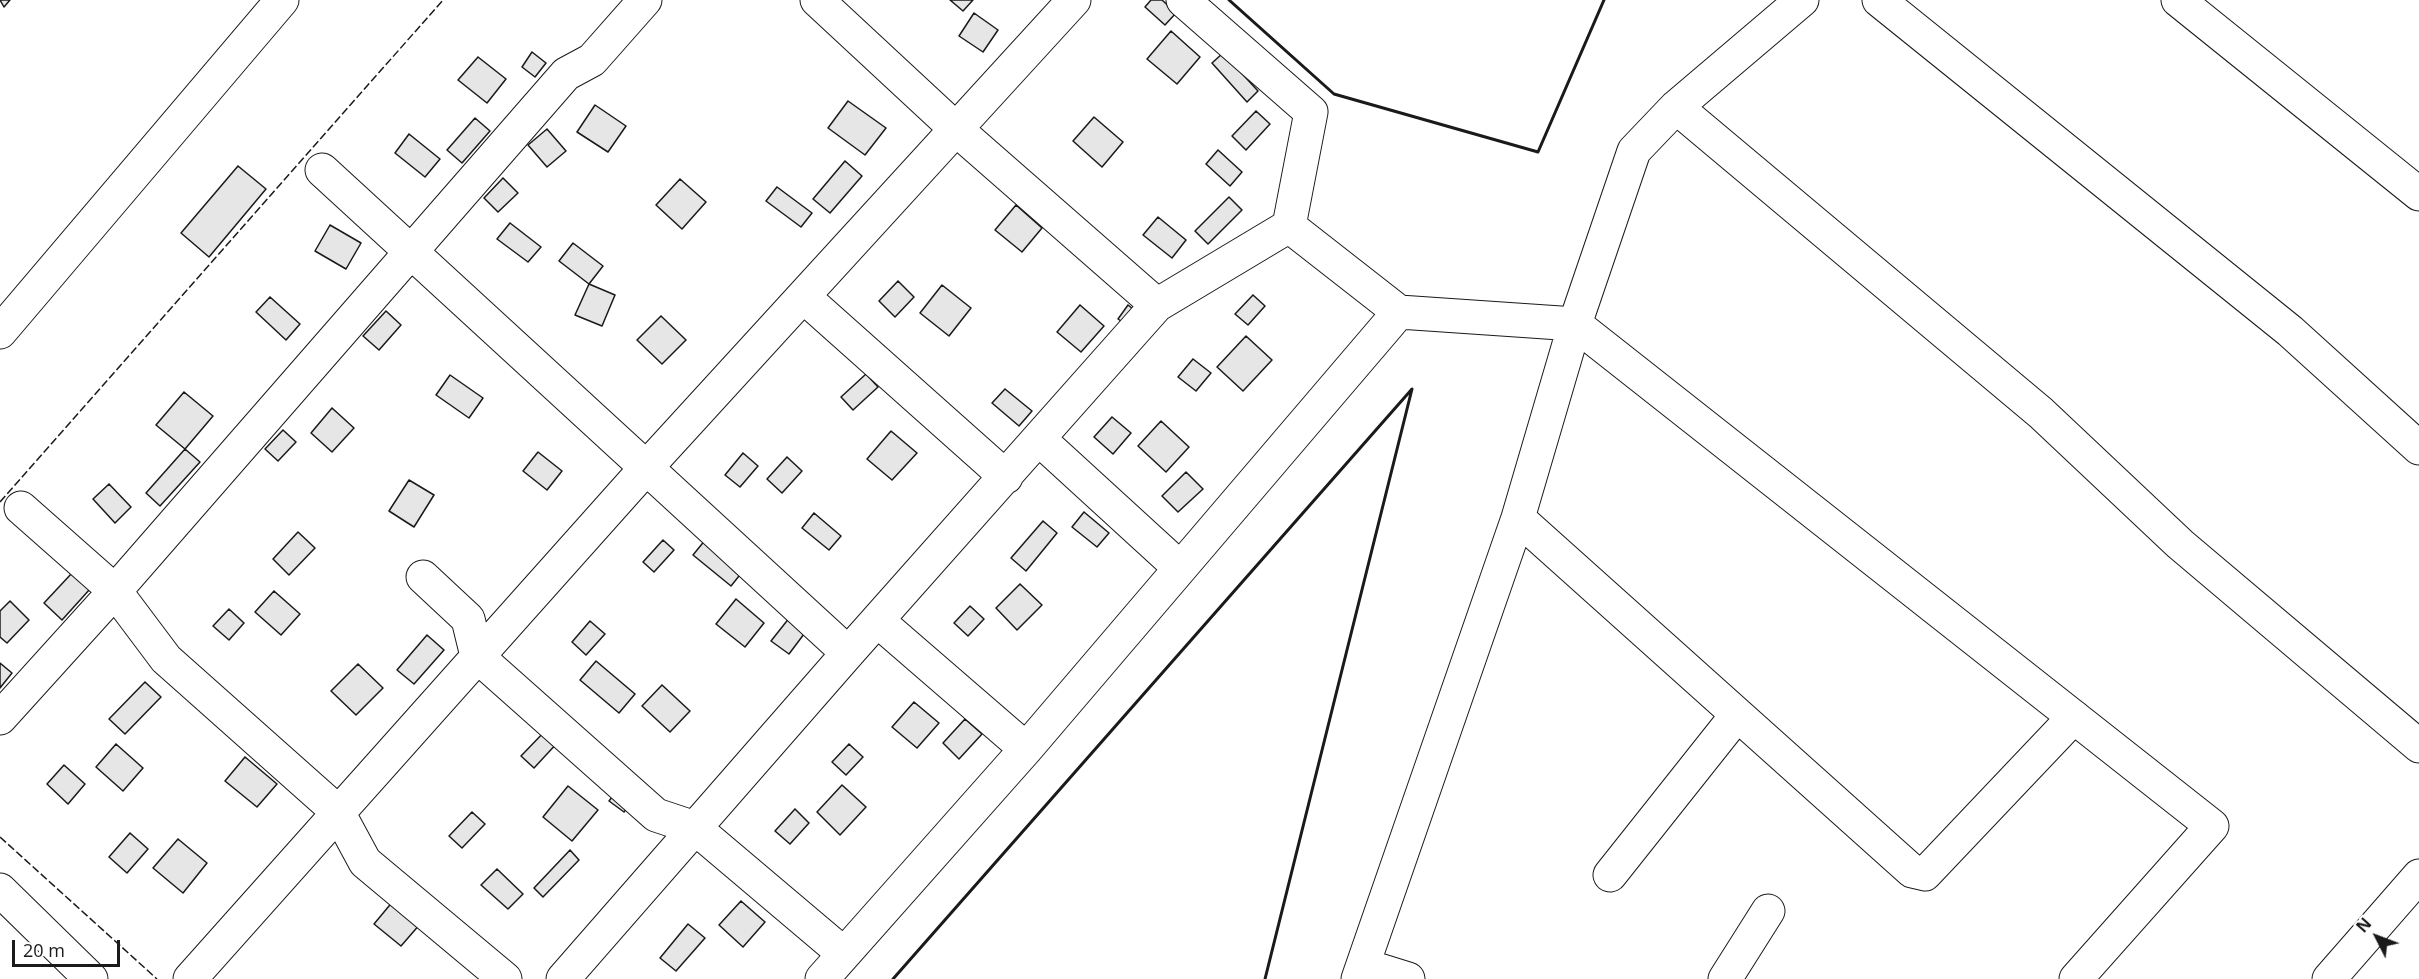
<!DOCTYPE html>
<html>
<head>
<meta charset="utf-8">
<style>
  body { margin:0 }
  #map { position:relative; width:2419px; height:979px; overflow:hidden; background:#fff; font-family:"Open Sans",sans-serif }
  canvas { display:block }
  .north { position:absolute; left:2347px; top:907px; width:60px; height:60px; -webkit-text-stroke:4px #fff; paint-order:stroke; rotate:312deg; font-size:16px; font-weight:700; line-height:24px; text-align:center; color:#1a1a1a }
  .north::after { content:''; display:block; margin:auto; width:21px; height:27px; background:#1a1a1a; clip-path:polygon(50% 0,100% 100%,50% 72%,0 100%) }
  .scale { position:absolute; left:12px; top:940px; width:108px; height:27px; box-sizing:border-box; border:3px solid #1a1a1a; border-top:0; padding-left:8px; font-size:18px; line-height:21px; white-space:nowrap; color:#1a1a1a; -webkit-text-stroke:4px #fff; paint-order:stroke }
</style>
</head>
<body>
<div id="map">
<canvas width="2419" height="979"></canvas>
<div class="north">N</div>
<div class="scale">20 m</div>
</div>
<script>
const ctx = document.querySelector('canvas').getContext('2d');
ctx.lineJoin = 'round';
function fill(path, color) { ctx.fillStyle = color; ctx.fill(path, 'evenodd'); }
const shape = rows => new Path2D(rows.map(r => 'M' + r).join(''));
function strokePath(path, color, width, dash) { ctx.strokeStyle = color; ctx.lineWidth = width; ctx.lineCap = dash ? 'butt' : 'round'; ctx.setLineDash(dash || []); ctx.stroke(path); }
const building = shape([
  [0,0,10,0,4,7,0,0],
  [950,0,973,0,963,11,950,0],
  [1151,0,1162,0,1176,13,1165,25,1145,7,1151,0],
  [974,13,998,30,983,52,959,36,974,13],
  [1171,31,1200,57,1177,84,1147,59,1171,31],
  [532,52,546,63,535,77,522,67,532,52],
  [1223,53,1258,91,1247,102,1212,63,1223,53],
  [478,57,506,79,487,103,458,80,478,57],
  [848,101,886,128,865,155,828,128,848,101],
  [595,105,626,126,608,152,577,132,595,105],
  [1256,111,1270,124,1246,150,1232,136,1256,111],
  [1094,117,1123,142,1102,167,1073,141,1094,117],
  [475,118,490,131,462,163,447,150,475,118],
  [547,129,566,151,547,167,528,145,547,129],
  [409,134,440,159,425,177,395,153,409,134],
  [1218,150,1242,172,1230,186,1206,164,1218,150],
  [845,161,862,176,830,213,813,199,845,161],
  [238,166,266,189,209,257,181,233,238,166],
  [503,178,518,193,498,212,484,198,503,178],
  [680,179,706,202,682,229,656,205,680,179],
  [777,187,812,213,801,227,766,201,777,187],
  [1229,197,1242,210,1208,244,1195,231,1229,197],
  [1016,205,1042,228,1022,252,995,230,1016,205],
  [1158,217,1186,240,1172,258,1143,235,1158,217],
  [510,223,541,247,528,262,497,239,510,223],
  [330,225,361,243,346,269,315,251,330,225],
  [573,243,603,266,589,284,559,261,573,243],
  [898,281,914,297,895,317,879,301,898,281],
  [589,284,615,295,602,326,575,315,589,284],
  [942,285,971,308,949,336,920,313,942,285],
  [1253,295,1265,306,1248,325,1235,314,1253,295],
  [270,297,300,324,286,340,256,312,270,297],
  [1080,305,1104,326,1081,352,1057,332,1080,305],
  [1128,305,1143,317,1134,330,1118,319,1128,305],
  [386,311,401,325,379,350,363,336,386,311],
  [661,316,686,340,662,364,637,340,661,316],
  [1246,336,1272,360,1243,391,1217,367,1246,336],
  [1193,359,1211,373,1196,391,1178,377,1193,359],
  [866,374,878,387,853,410,841,397,866,374],
  [450,375,483,398,469,418,436,395,450,375],
  [1005,389,1032,411,1019,426,992,403,1005,389],
  [184,392,213,416,185,449,156,425,184,392],
  [332,408,354,428,332,452,311,433,332,408],
  [1112,417,1131,433,1113,454,1094,437,1112,417],
  [1161,421,1189,447,1166,472,1138,446,1161,421],
  [283,430,296,442,278,461,265,449,283,430],
  [891,431,917,453,892,480,867,459,891,431],
  [185,449,200,462,160,506,146,493,185,449],
  [538,452,562,471,547,490,523,471,538,452],
  [743,453,758,466,740,487,725,475,743,453],
  [787,457,802,471,782,493,767,479,787,457],
  [1186,472,1203,489,1178,512,1162,496,1186,472],
  [409,480,434,495,414,527,389,511,409,480],
  [109,484,131,507,115,523,93,499,109,484],
  [1084,512,1109,533,1097,547,1072,527,1084,512],
  [814,513,841,536,829,550,802,528,814,513],
  [1043,521,1057,533,1026,571,1011,558,1043,521],
  [298,532,315,548,289,575,273,559,298,532],
  [706,539,743,571,731,586,693,555,706,539],
  [663,540,674,550,654,572,643,562,663,540],
  [72,573,90,589,62,620,44,603,72,573],
  [1020,584,1042,605,1017,630,996,608,1020,584],
  [274,591,300,614,281,635,255,612,274,591],
  [736,599,764,623,745,647,716,624,736,599],
  [10,601,29,620,7,643,0,637,0,611,10,601],
  [970,606,984,619,968,636,954,623,970,606],
  [229,609,244,623,229,640,213,626,229,609],
  [790,617,807,630,789,654,771,641,790,617],
  [590,621,605,634,586,655,572,642,590,621],
  [427,635,444,650,414,684,397,670,427,635],
  [596,661,635,694,619,713,580,680,596,661],
  [0,663,12,673,0,688,0,663],
  [358,664,383,688,356,715,331,691,358,664],
  [145,682,161,697,125,734,109,719,145,682],
  [662,685,690,711,670,732,642,706,662,685],
  [914,702,939,723,917,748,892,727,914,702],
  [965,719,982,734,959,759,943,743,965,719],
  [547,729,559,741,534,768,521,756,547,729],
  [116,744,143,768,123,791,96,767,116,744],
  [849,744,863,757,846,775,832,762,849,744],
  [245,757,277,784,257,807,225,781,245,757],
  [64,765,85,784,68,804,47,784,64,765],
  [842,785,866,807,840,835,817,812,842,785],
  [568,786,598,810,572,841,543,817,568,786],
  [620,787,635,798,624,812,609,801,620,787],
  [795,809,809,823,790,844,775,831,795,809],
  [472,812,485,824,462,848,449,836,472,812],
  [130,833,148,849,127,873,109,857,130,833],
  [178,839,207,863,183,893,153,868,178,839],
  [570,850,579,860,543,897,534,888,570,850],
  [497,869,523,894,508,909,481,885,497,869],
  [394,900,421,923,401,946,374,924,394,900],
  [741,901,765,922,743,947,719,925,741,901],
  [688,924,705,938,676,971,660,958,688,924]
]);
fill(building, '#e6e6e6');
strokePath(building, '#1a1a1a', 1.5);
const minor = shape([
  [817,0,957,130,1157,305],
  [1879,0,2290,331,2419,448],
  [2178,0,2419,194],
  [1676,107,2041,413,2180,544,2419,746],
  [322,170,848,653],
  [1289,226,1399,312,1575,324,2212,826,2076,979],
  [804,297,1006,477],
  [0,332,282,0],
  [1039,439,1180,568],
  [21,508,115,591,166,659,338,812,365,862,505,979],
  [1518,518,1912,871,1925,874,2074,717],
  [423,577,468,619,477,656,656,815,695,828,844,954],
  [878,621,1026,749],
  [0,718,115,591,566,74,592,60,645,0],
  [1610,875,1737,715],
  [1363,965,1408,979],
  [190,979,646,468,1074,0],
  [563,979,848,653,1157,305,1289,226,1311,112,1183,0],
  [822,979,1026,749,1399,312],
  [1358,979,1518,518,1575,324,1634,151,1676,107,1802,0],
  [1725,979,1768,911],
  [2329,979,2419,876]
]);
const major = shape([
  [0,890,91,979]
]);
strokePath(minor, '#1a1a1a', 35);
strokePath(major, '#1a1a1a', 35);
strokePath(minor, '#fff', 33);
strokePath(major, '#fff', 33);
strokePath(shape([
  [0,502,443,0],
  [0,837,157,979]
]), '#1a1a1a', 1.5, [8, 3]);
strokePath(shape([
  [1229,0,1334,94,1538,152,1604,0],
  [893,979,1412,389,1265,979]
]), '#1a1a1a', 3);
</script>
</body>
</html>
